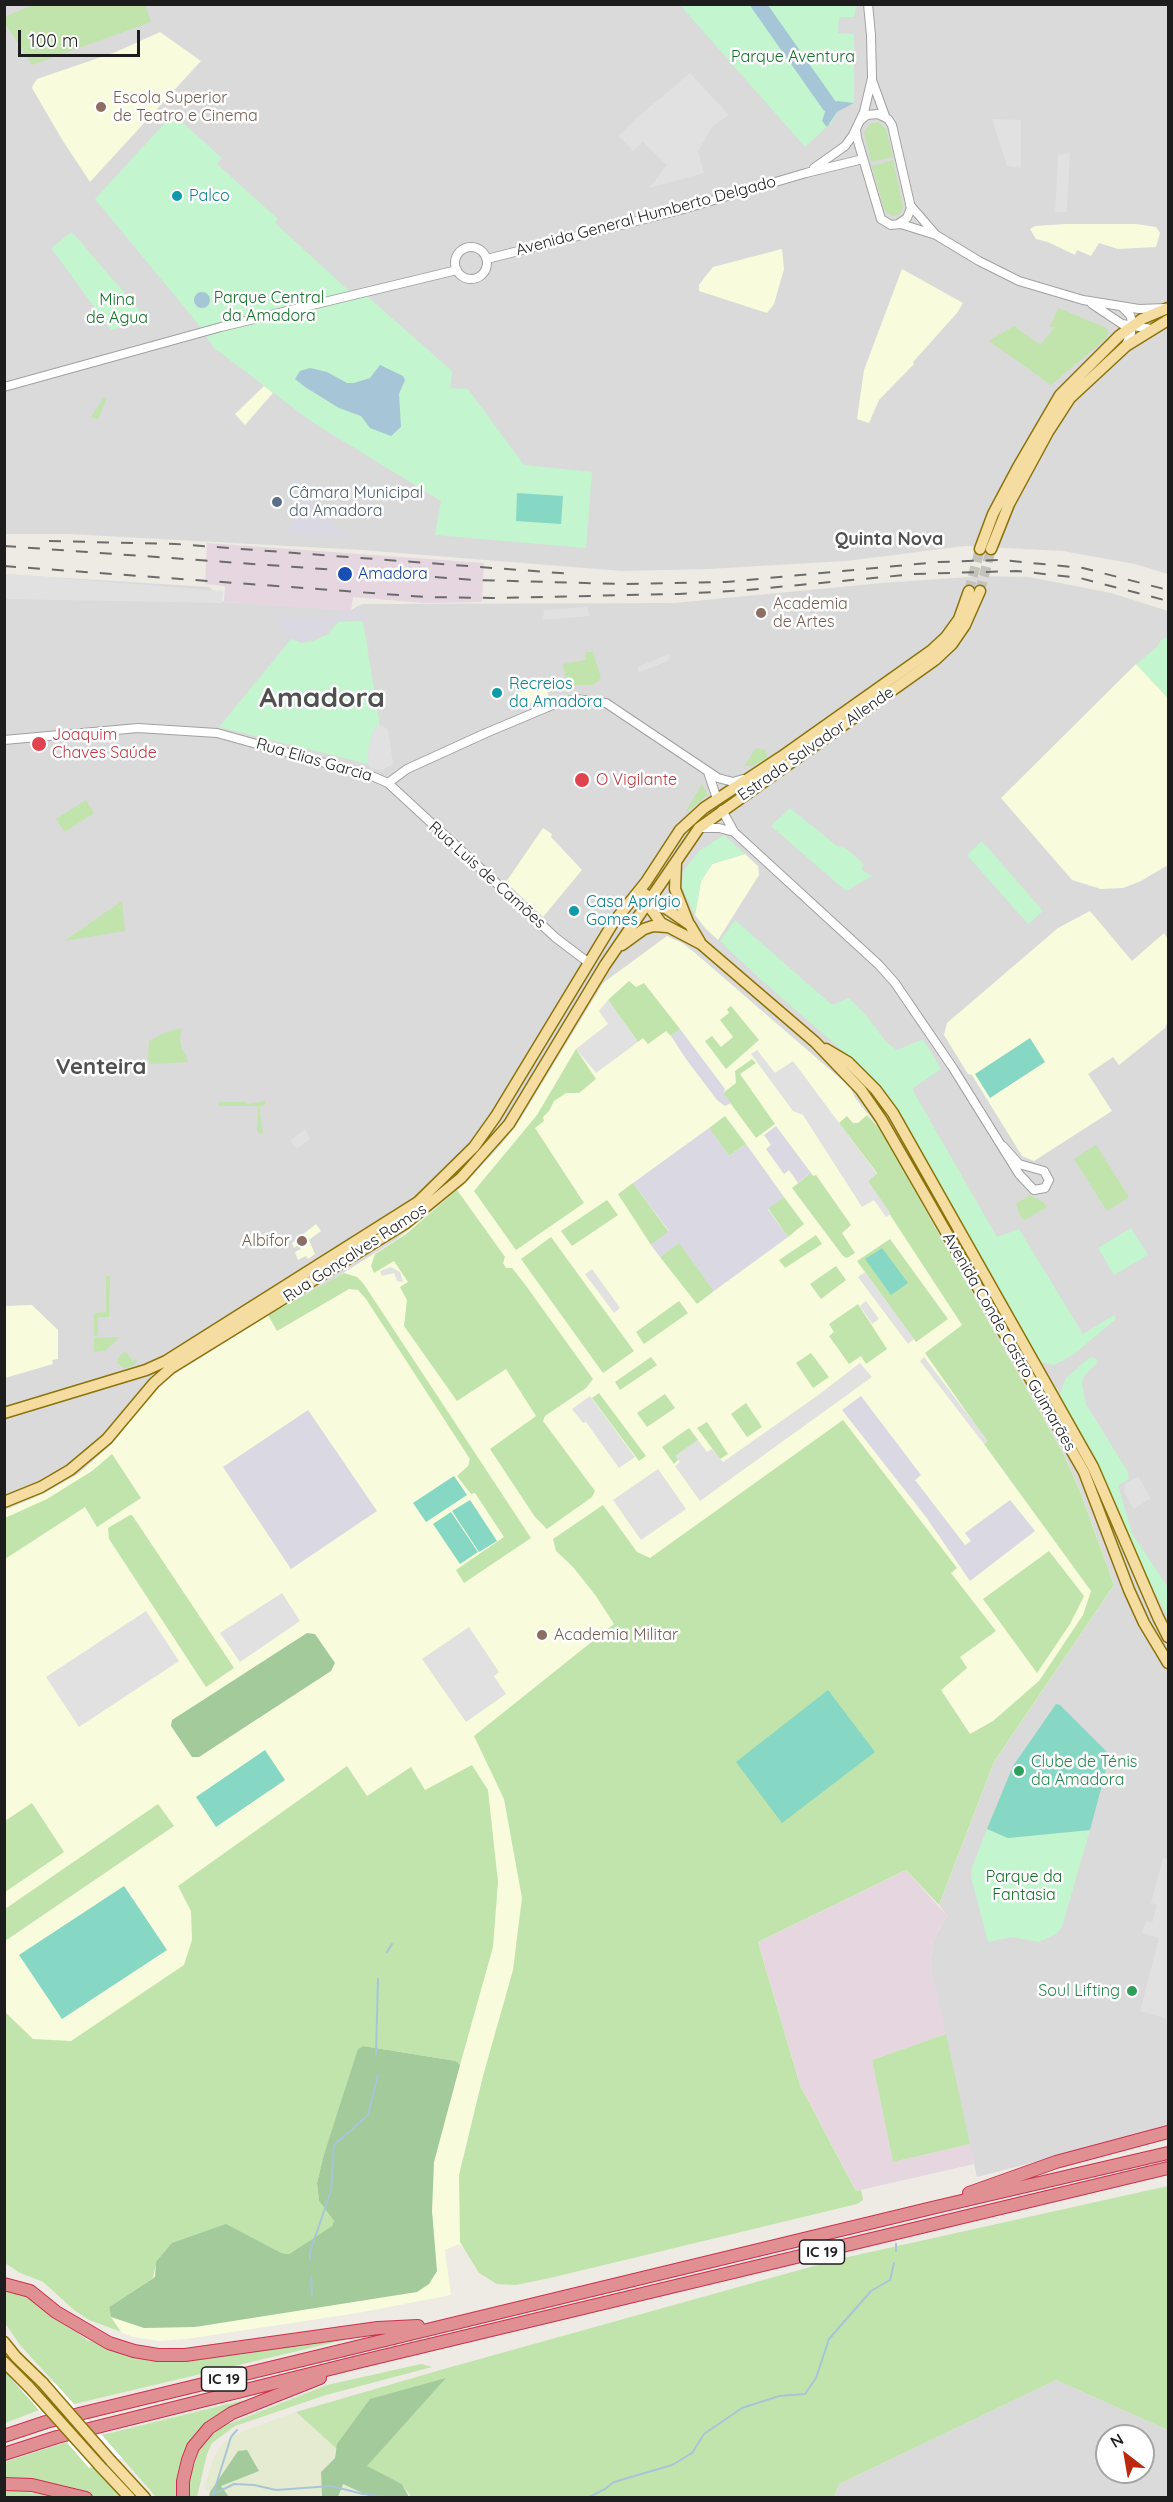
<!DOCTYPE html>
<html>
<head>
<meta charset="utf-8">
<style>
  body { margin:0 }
  #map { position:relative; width:1173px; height:2502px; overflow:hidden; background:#edebe3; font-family:Quicksand,sans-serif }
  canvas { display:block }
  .frame { position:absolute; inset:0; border:6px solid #1d1d1d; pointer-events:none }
  .north { position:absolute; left:1095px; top:2424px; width:60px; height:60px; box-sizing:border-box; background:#fff; border:2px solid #a5a5a5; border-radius:50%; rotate:329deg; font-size:16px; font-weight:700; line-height:24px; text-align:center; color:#1d1d1d }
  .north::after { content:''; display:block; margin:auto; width:21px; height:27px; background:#bb280e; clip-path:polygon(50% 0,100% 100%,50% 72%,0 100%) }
  .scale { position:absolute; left:18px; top:30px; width:122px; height:27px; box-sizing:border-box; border:3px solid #1d1d1d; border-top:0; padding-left:8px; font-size:18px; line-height:21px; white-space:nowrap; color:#1d1d1d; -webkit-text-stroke:4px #fff; paint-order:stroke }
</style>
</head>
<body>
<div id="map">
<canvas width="1173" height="2502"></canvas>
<div class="frame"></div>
<div class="north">N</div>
<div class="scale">100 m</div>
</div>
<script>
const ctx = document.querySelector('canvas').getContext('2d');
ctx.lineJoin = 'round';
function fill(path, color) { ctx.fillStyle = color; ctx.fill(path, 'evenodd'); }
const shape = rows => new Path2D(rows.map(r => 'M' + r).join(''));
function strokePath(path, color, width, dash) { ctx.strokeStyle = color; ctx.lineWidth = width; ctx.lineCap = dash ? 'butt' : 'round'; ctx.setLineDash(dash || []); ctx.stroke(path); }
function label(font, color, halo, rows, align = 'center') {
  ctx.font = font + ' Quicksand,sans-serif'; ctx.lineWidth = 5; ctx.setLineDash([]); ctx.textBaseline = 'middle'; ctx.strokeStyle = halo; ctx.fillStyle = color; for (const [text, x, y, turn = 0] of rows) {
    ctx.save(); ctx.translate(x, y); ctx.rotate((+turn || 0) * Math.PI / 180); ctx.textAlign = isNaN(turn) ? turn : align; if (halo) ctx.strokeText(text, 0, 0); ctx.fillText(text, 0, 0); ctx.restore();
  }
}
fill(shape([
  [4,5,1168,5,1168,574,1135,564,1063,551,965,546,846,561,708,569,622,571,362,550,69,534,5,534],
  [4,574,209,587,224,602,351,610,362,604,674,603,882,583,982,576,1029,577,1111,593,1168,611,1168,2127,977,2177,930,1966,933,1940,947,1916,939,1905,994,1762,1114,1585,1080,1491,1063,1453,879,1128,855,1098,850,1087,682,943,466,1183,406,1234,308,1295,289,1302,250,1326,151,1395,113,1443,78,1474,43,1494,5,1510],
  [1056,2380,1168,2430,1168,2497,834,2498,839,2484],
  [1107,2436,1143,2436,1143,2472,1107,2472]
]), '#dbdada');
fill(shape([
  [207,543,484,563,482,602,424,603,353,597,351,611,224,602,225,586,205,584],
  [906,1870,947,1916,933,1940,930,1966,946,2034,872,2060,893,2162,970,2144,974,2164,856,2191,800,2085,758,1942]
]), '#e6d6e0');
fill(shape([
  [160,32,201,61,90,182,63,141,32,88,33,85,37,79,116,52],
  [1066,224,1136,224,1156,227,1160,233,1156,247,1118,249,1099,243,1091,256,1077,250,1075,255,1048,242,1036,239,1030,229,1035,226],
  [782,249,784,269,774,304,767,313,699,291,699,285,704,278,713,267],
  [902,269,963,303,957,313,913,362,914,364,879,400,869,423,857,419,864,370],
  [264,386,273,393,245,425,235,414],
  [1136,664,1168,698,1168,865,1141,881,1123,888,1101,889,1072,880,1001,798],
  [545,678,548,696,524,706,518,693,531,688,528,681],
  [543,828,552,834,551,837,582,870,543,917,506,882],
  [745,854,758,866,759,875,718,940,705,928,695,915,701,881,712,864],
  [1090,911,1132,961,1164,933,1168,939,1168,1021,1165,1028,1119,1065,1113,1057,1088,1074,1112,1111,1034,1161,1022,1156,972,1075,968,1074,944,1035,947,1023,1058,928],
  [667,936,682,943,694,952,850,1087,855,1098,879,1128,1063,1453,1080,1491,1114,1585,994,1762,939,1905,906,1870,758,1942,800,2085,856,2191,474,2257,459,2244,445,2250,451,2295,358,2313,186,2339,159,2341,133,2337,89,2320,74,2310,43,2282,20,2273,5,2263,5,1510,43,1494,78,1474,113,1443,151,1395,173,1375,289,1302,308,1295,396,1240,466,1183,500,1146,518,1123,603,983],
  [316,1224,321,1231,309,1240,315,1254,308,1259,306,1256,298,1260,295,1252,301,1249,298,1245,294,1248,292,1243],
  [32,1305,58,1330,58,1359,52,1360,53,1364,5,1378,5,1306]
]), '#f8fcdd');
fill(shape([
  [296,2412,337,2449,335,2458,321,2472,322,2497,229,2497,221,2486,238,2451,210,2492,204,2488,214,2457,224,2442,243,2431],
  [342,2484,371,2497,338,2498]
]), '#e5ebd0');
fill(shape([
  [35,4,145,5,151,22,32,65,5,23,4,17],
  [878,122,886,129,893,157,871,162,864,132,870,124],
  [893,160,903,207,900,214,893,216,887,213,884,209,872,166],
  [1058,308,1105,327,1109,332,1107,338,1051,385,989,341,1014,326,1040,345,1055,327,1050,327],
  [104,397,107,397,98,420,91,417],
  [586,652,593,652,601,678,593,685,566,685,563,664,586,660],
  [756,748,765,750,768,758,752,766,744,766],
  [702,784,708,795,684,814],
  [86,800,94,813,65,832,56,819],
  [122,901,125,931,64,941],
  [629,981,636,987,644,983,680,1029,671,1036,666,1031,648,1044,643,1038,638,1042,608,1000],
  [731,1006,759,1040,726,1069,705,1041,712,1036,721,1047,733,1037,720,1020,729,1013,727,1009],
  [181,1028,180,1039,182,1050,186,1055,188,1062,151,1064,148,1059,149,1041,164,1033],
  [576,1049,596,1079,579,1093,566,1093,554,1101,549,1111,543,1117,544,1121,535,1128,584,1203,516,1250,474,1191,537,1115],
  [752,1059,756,1063,740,1074,775,1124,756,1138,723,1093,736,1083,735,1071],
  [265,1101,265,1105,259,1106,263,1133,260,1134,257,1130,258,1106,218,1106,219,1102,246,1102,247,1104],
  [867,1115,879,1128,1063,1453,1080,1491,1114,1585,994,1762,939,1905,906,1870,758,1942,800,2085,856,2191,861,2190,863,2200,857,2204,550,2278,516,2285,497,2284,479,2273,460,2242,459,2175,483,2076,513,1970,522,1898,504,1799,474,1736,614,1624,596,1596,573,1567,556,1551,553,1539,603,1505,637,1552,650,1558,843,1420,957,1568,951,1573,996,1631,960,1657,967,1668,941,1690,970,1734,993,1721,1039,1681,1083,1615,1091,1591,984,1444,987,1441,925,1353,962,1325,868,1181,877,1173,839,1123,847,1116,853,1123,858,1123],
  [725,1116,746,1144,729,1156,709,1128],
  [1096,1145,1129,1197,1107,1211,1074,1159],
  [811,1173,813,1176,816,1175,851,1225,842,1233,855,1253,847,1258,843,1256,792,1188],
  [633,1183,669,1232,651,1245,618,1194],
  [457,1190,505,1257,503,1263,506,1268,512,1268,524,1283,593,1379,586,1388,545,1416,543,1421,595,1491,592,1497,547,1529,535,1517,490,1449,536,1416,506,1369,457,1401,404,1326,407,1300,400,1287,408,1282,394,1261,374,1273,371,1266,375,1254,406,1234],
  [1030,1195,1042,1201,1047,1207,1025,1220,1021,1218,1016,1204],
  [784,1197,804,1224,788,1237,768,1208],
  [607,1200,618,1215,572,1246,561,1231],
  [816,1235,822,1244,785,1268,779,1260],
  [551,1237,634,1351,603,1373,521,1259],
  [890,1239,948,1319,916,1342,857,1261],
  [679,1242,714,1291,697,1304,660,1257],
  [836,1266,846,1280,821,1299,810,1284],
  [344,1273,357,1277,363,1283,531,1538,464,1583,456,1570,504,1537,475,1493,471,1494,457,1476,468,1466,470,1459,366,1299,358,1290,349,1289,277,1331,268,1315],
  [106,1276,110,1276,109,1317,98,1317,98,1335,94,1336,94,1313,106,1312],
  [679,1301,688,1313,644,1344,636,1332],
  [858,1304,887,1349,866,1364,861,1356,849,1364,829,1336,834,1332,829,1324],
  [120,1337,105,1351,94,1352,94,1338],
  [125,1351,133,1361,137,1359,137,1361,133,1366,124,1368,117,1363,118,1358],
  [811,1353,829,1377,813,1388,796,1363],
  [651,1357,657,1365,620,1390,615,1382],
  [599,1393,646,1456,639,1461,592,1398],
  [665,1394,675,1408,647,1427,637,1413],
  [746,1403,762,1427,747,1437,731,1414],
  [707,1422,728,1454,720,1459,697,1428],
  [689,1428,698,1440,676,1456,678,1460,674,1464,662,1447],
  [112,1454,141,1498,97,1527,85,1507,5,1559,5,1518,47,1499,92,1471],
  [130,1515,132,1515,234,1668,206,1687,109,1539,108,1528],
  [1049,1551,1084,1596,1070,1624,1037,1673,983,1599],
  [472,1765,488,1790,498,1882,493,1947,460,2065,456,2061,363,2046,359,2049,324,2154,317,2183,319,2201,334,2221,332,2226,289,2254,281,2253,156,2264,153,2278,109,2307,111,2317,121,2332,89,2320,74,2310,43,2282,20,2273,5,2263,4,2011,33,2039,71,2041,184,1965,192,1940,191,1911,178,1886,347,1766,367,1796,411,1767,425,1790],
  [32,1803,64,1852,5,1892,5,1821],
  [158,1804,174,1826,5,1941,5,1909],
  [946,2034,970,2144,893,2162,872,2060],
  [1168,2186,1168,2430,1056,2380,839,2484,834,2497,412,2498,402,2484,366,2466,445,2379,337,2444,337,2449,296,2412,444,2369,839,2259],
  [5,2290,26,2295,87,2340,133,2355,343,2338,344,2340,74,2404,20,2345,5,2323],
  [421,2364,432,2367,326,2395,235,2426,212,2443,207,2454,197,2497,188,2498,189,2481,199,2449,221,2427,327,2385],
  [5,2372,20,2389,39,2410,5,2423],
  [244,2400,241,2406,206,2426,179,2480,177,2497,156,2497,102,2435],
  [67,2442,89,2467,92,2467,122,2497,95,2497,50,2483,5,2479,5,2462],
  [11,2491,35,2493,58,2497,5,2497,4,2492]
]), '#c0e4ac');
fill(shape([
  [307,1633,315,1634,335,1663,331,1671,199,1757,192,1757,171,1726,172,1720],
  [363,2046,456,2061,460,2065,434,2162,432,2211,437,2271,429,2284,417,2292,195,2327,144,2328,111,2317,109,2307,155,2277,156,2262,172,2243,226,2224,281,2253,289,2254,332,2226,334,2221,319,2201,317,2183,324,2154,358,2049],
  [446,2378,367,2466,402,2484,409,2497,371,2497,343,2484,338,2497,322,2497,321,2472,335,2458,337,2444,370,2399],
  [247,2450,259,2471,221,2486,229,2497,209,2497,210,2492,238,2451]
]), '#a2ca9b');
fill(shape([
  [680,5,856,5,854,17,839,17,838,33,854,34,854,103,837,112,832,122,805,147],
  [173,114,222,158,217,164,278,219,275,223,358,299,367,296,452,371,450,388,468,389,524,465,592,472,586,548,435,535,441,501,312,422,214,348,198,324,95,199],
  [72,232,148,320,111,330,51,248],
  [363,621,380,726,375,727,369,744,368,764,219,727,291,639,301,643,313,641,328,634,338,622],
  [1168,637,1168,698,1136,664,1157,647,1161,640],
  [790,808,837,846,845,848,863,863,862,870,872,876,846,891,771,826],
  [724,835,745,854,712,864,701,881,695,915,682,888,683,871,699,851],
  [982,841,1043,911,1028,924,967,855],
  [735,920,832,1005,849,998,866,1015,887,1043,897,1050,923,1039,941,1069,912,1089,997,1237,1019,1229,1083,1334,1114,1315,1116,1319,1073,1355,1054,1365,1040,1362,912,1147,851,1058,759,978,720,941],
  [1131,1228,1148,1255,1114,1275,1098,1248],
  [1093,1357,1096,1359,1097,1363,1084,1376,1082,1383,1086,1404,1128,1472,1129,1479,1118,1486,1133,1535,1168,1587,1168,1617,1151,1586,1122,1518,1062,1401,1060,1393,1066,1378,1089,1358],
  [987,1829,1008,1838,1090,1830,1062,1927,1056,1934,1039,1942,1011,1937,988,1942,971,1877,972,1867]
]), '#c3f5ce');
fill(shape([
  [517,493,563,496,561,524,516,521],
  [1030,1038,1045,1062,990,1098,975,1074],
  [882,1248,908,1283,891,1295,865,1259],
  [454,1476,467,1495,426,1522,413,1503],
  [470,1500,497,1541,479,1552,452,1511],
  [451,1512,478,1552,460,1564,433,1524],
  [828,1690,875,1752,782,1823,736,1762],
  [1056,1704,1060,1705,1110,1755,1090,1830,1008,1838,987,1829,1013,1766],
  [265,1750,285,1780,216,1827,196,1797],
  [124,1886,167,1950,62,2019,19,1955]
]), '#86d7c4');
fill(shape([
  [690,73,729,115,713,126,698,151,704,173,649,188,667,165,643,142,633,151,619,136,640,115],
  [992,119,1021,120,1021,168,1007,166],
  [1070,153,1067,212,1055,212,1058,155],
  [4,574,21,575,223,591,222,603,5,599],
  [587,607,590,616,543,620,544,610],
  [668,654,670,654,669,660,638,673,638,667],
  [382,725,388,730,393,764,382,770,370,768,368,764,369,744,375,727],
  [608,1000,638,1042,596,1073,576,1049,608,1024,599,1011],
  [757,1050,775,1073,793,1061,877,1174,868,1181,891,1214,886,1217,874,1200,862,1207,803,1115,793,1111,751,1054],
  [305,1130,310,1139,296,1149,290,1140],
  [391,1267,400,1272,403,1282,397,1281,394,1273,382,1276,380,1271],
  [592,1269,620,1308,614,1313,585,1274],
  [865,1272,914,1339,908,1344,858,1277],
  [866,1301,879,1319,872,1324,860,1306],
  [924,1357,988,1441,984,1444,920,1361],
  [860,1363,872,1377,700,1501,675,1466,680,1462,675,1456,698,1440,707,1452,712,1449,723,1462,817,1396],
  [590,1396,635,1457,619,1468,586,1422,583,1423,572,1409],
  [658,1469,686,1509,641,1540,613,1500],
  [1138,1476,1151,1498,1134,1509,1124,1492,1125,1484],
  [282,1593,300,1621,240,1662,220,1633],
  [146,1611,179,1661,79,1727,46,1677],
  [469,1627,499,1672,494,1676,506,1694,466,1722,422,1659],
  [1163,1858,1168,1860,1168,2019,1140,2011,1159,1938,1142,1933,1146,1921,1152,1923,1157,1905,1151,1903]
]), '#e1e1e1');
fill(shape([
  [307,495,343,535,345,537,285,533,296,518,290,509],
  [337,612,363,612,364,620,338,620],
  [280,617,282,617,336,618,315,639,302,641,288,636,280,628],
  [680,1029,725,1089,723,1093,731,1103,725,1106,717,1100,686,1059,671,1036],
  [776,1126,811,1173,798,1183,789,1170,784,1174,766,1149,771,1145,764,1135],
  [709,1128,729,1156,746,1144,784,1197,768,1209,788,1237,714,1291,679,1243,660,1257,651,1245,669,1231,633,1183],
  [861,1396,921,1475,915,1480,965,1545,971,1541,965,1533,1010,1500,1035,1531,970,1581,926,1517,842,1410],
  [308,1410,377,1511,291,1569,223,1467]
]), '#d9d8e3');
fill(shape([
  [837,101,854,103,837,112,827,127,822,121,825,112,828,106],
  '194 300a8 8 0 1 1 16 0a8 8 0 1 1-16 0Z',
  [380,365,403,376,405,380,399,394,401,427,391,436,370,428,361,416,339,408,305,387,295,379,300,371,310,368,327,372,347,383,354,383,370,378]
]), '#a6c6d8');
fill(shape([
  [53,2381,122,2458,89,2468,21,2389]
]), '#fff');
strokePath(shape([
  [387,1952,392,1944],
  [376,2054,378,1979],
  [896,2244,896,2251],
  [310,2260,310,2252,331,2191,334,2145,368,2115,378,2075],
  [311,2276,312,2295],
  [214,2494,234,2484,254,2485,276,2490,331,2486,363,2494,390,2497,451,2498],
  [212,2498,231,2437,237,2430],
  [587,2498,605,2489,614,2482,672,2465,692,2453,704,2434,742,2408,779,2396,805,2394,816,2378,829,2339,871,2291,890,2280,894,2263]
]), '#a6c6d8', 2);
strokePath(shape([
  [758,4,829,105]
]), '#a6c6d8', 15);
strokePath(shape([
  [969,591,980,549],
  [980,591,991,549]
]), '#c3c2bb', 10, [10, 5]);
const minor = shape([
  [872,80,885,116],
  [861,120,867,115,878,114,888,119,892,125,911,208,907,218,898,224],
  [856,129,857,138,881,219,891,225,901,224,936,235],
  [814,168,845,146,853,135,864,112,872,78,871,35,868,4],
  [910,205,936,235,979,261,1019,281,1083,300,1139,309,1165,308],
  '455 263a16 16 0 1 1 32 0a16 16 0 1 1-32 0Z',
  [487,259,680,210,806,173,863,159],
  [1092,304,1122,324,1151,329],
  [1122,307,1130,315,1132,321,1131,333,1126,345],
  [4,387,221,327,457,270],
  [4,740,138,728,217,733,372,776,388,783,556,938,589,963],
  [708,772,717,799],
  [388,783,407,769,486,733,555,704,576,699,606,703,718,778,733,782,743,779],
  [722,810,734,832,879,965,895,983,953,1068,1019,1174,1034,1190,1045,1188,1049,1180,1044,1171,1019,1164,1003,1146],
  [699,828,719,828,734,832]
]);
const major = shape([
  [980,549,993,514,1018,467,1060,395,1119,336,1142,319,1168,308],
  [991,549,1009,504,1048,432,1070,398,1126,346,1168,320],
  [676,862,675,889,688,922],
  [645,894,690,925,700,942],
  [644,899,661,923,701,944,815,1042,861,1090,881,1119,1084,1472,1129,1590,1144,1623,1168,1663],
  [622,945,644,929,653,926,667,927],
  [826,1049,848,1062,876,1090,893,1113,1093,1467,1158,1617,1168,1637],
  [4,1413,146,1370,166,1361,418,1202,474,1147,496,1116,613,923,646,882,680,830,704,808,781,757,932,650,946,637,959,619,969,591],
  [4,1502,41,1487,70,1470,107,1439,154,1383,171,1368,406,1223,461,1178,509,1124,605,965,699,828,935,660,952,644,965,625,980,591],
  [4,2342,16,2357,43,2383],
  [4,2362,29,2387],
  [111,2461,145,2498],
  [99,2465,130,2498]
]);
const highway = shape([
  [969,2193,1056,2162,1168,2132],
  [4,2284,30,2291,56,2312,109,2343,134,2351,158,2355,185,2355,378,2328,418,2326],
  [4,2436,46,2422,936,2207,1168,2153],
  [4,2454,57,2437,358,2362,1168,2168],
  [4,2484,32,2485,86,2498],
  [183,2498,183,2481,188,2460,193,2447,209,2428,232,2413,320,2378]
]);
strokePath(minor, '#a1a1a1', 10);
strokePath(major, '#8b730b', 13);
strokePath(highway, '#cb304f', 14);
strokePath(minor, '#fff', 8);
strokePath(major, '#f5dda1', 10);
strokePath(highway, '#e09093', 12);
strokePath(shape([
  [49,541,176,544,573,574],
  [4,546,475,580,623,584,726,582,938,562,1001,560,1083,568,1168,590],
  [4,566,426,597,491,598,679,594,747,590,915,574,1017,571,1080,578,1168,601]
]), '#6b6b6b', 2, [12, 12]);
const majorBridge = shape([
  [43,2383,111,2461],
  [29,2387,99,2465]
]);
strokePath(majorBridge, '#8b730b', 13, []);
strokePath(majorBridge, '#f5dda1', 10);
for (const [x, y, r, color] of [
  [101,107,6,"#8d6e63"],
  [177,196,6,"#0f9aa8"],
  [277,502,6,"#5c6f8a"],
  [345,574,8,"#1a4fb4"],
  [761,613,6,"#8d6e63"],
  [497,693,6,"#0f9aa8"],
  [39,744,8,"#e0444e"],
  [582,780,8,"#e0444e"],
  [574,911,6,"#0f9aa8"],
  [302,1241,6,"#8d6e63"],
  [542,1635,6,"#8d6e63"],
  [1019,1771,6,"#2e9e5b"],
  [1132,1991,6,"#2e9e5b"]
]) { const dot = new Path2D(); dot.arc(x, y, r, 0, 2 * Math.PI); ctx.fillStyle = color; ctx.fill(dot); strokePath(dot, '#fff', 2); }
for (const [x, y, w] of [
  [822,2252,45],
  [224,2379,45]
]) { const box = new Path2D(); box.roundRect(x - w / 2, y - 12, w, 24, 4.5); ctx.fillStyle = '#fff'; ctx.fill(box); strokePath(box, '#1d1d1d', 1.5); }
label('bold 15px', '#1d1d1d', null, [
  ["IC 19",822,2252],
  ["IC 19",224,2379]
]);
label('16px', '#137229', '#fff', [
  ["Parque Aventura",793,57],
  ["Parque Central",269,298],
  ["da Amadora",269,316],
  ["Mina",117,300],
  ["de Agua",117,318],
  ["Parque da",1024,1877],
  ["Fantasia",1024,1895]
]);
label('16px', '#785e54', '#fff', [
  ["Escola Superior",113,98],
  ["de Teatro e Cinema",113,116],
  ["Academia",773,604],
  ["de Artes",773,622],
  ["Albifor",290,1241,"right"],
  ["Academia Militar",554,1635]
], 'left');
label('16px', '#0d838f', '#fff', [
  ["Palco",189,196],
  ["Recreios",509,684],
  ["da Amadora",509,702],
  ["Casa Aprígio",586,902],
  ["Gomes",586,920]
], 'left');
label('16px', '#1d1d1d', '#fff', [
  ["Avenida General Humberto Delgado",646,216,-15],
  ["Estrada Salvador Allende",816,744,-35],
  ["Rua Elias Garcia",314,760,16],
  ["Rua Luis de Camões",487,875,42],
  ["Rua Gonçalves Ramos",355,1253,-33],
  ["Avenida Conde Castro Guimarães",1009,1342,60]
]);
label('16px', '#4e5e75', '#fff', [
  ["Câmara Municipal",289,493],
  ["da Amadora",289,511]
], 'left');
label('16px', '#164399', '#fff', [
  ["Amadora",358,574]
], 'left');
label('16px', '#be3a42', '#fff', [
  ["Joaquim",52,735],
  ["Chaves Saúde",52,753],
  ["O Vigilante",596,780]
], 'left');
label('16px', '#27864d', '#fff', [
  ["Clube de Ténis",1031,1762],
  ["da Amadora",1031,1780],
  ["Soul Lifting",1120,1991,"right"]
], 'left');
label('bold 18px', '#505050', '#fff', [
  ["Quinta Nova",889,540]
]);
label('bold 22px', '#505050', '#fff', [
  ["Venteira",101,1067]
]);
label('bold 28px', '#505050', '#fff', [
  ["Amadora",322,699]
]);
</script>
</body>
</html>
